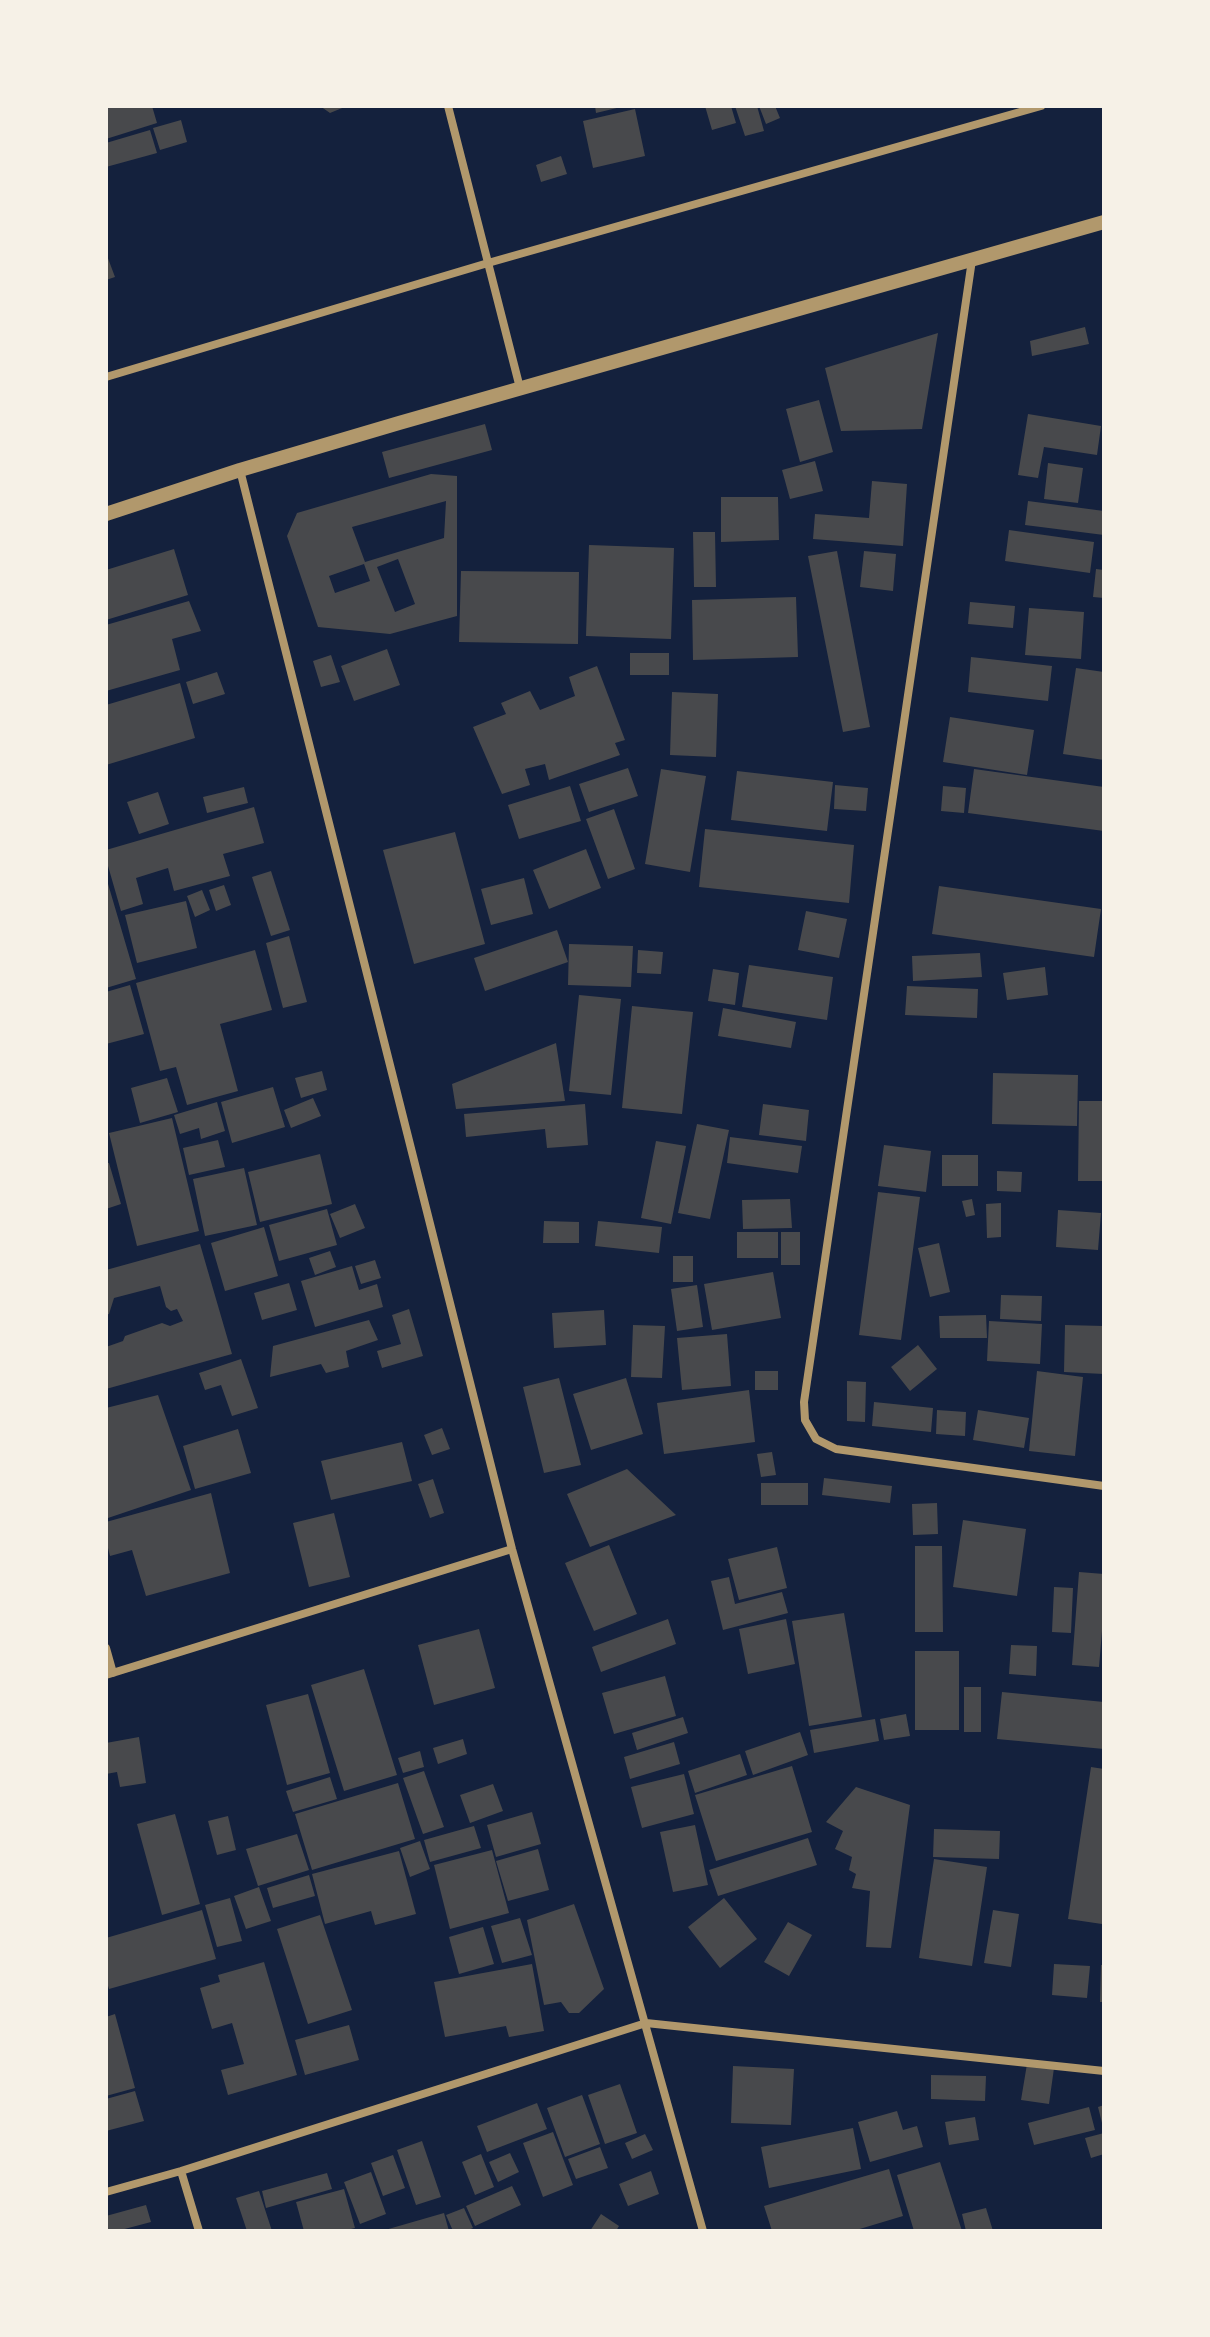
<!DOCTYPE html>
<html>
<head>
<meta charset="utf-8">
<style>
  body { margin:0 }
  #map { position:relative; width:1210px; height:2337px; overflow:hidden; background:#14213d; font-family:Commissioner,sans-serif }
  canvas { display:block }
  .frame { position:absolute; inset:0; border:108px solid #f6f1e7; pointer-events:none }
</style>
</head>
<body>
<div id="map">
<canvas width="1210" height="2337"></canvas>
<div class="frame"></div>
</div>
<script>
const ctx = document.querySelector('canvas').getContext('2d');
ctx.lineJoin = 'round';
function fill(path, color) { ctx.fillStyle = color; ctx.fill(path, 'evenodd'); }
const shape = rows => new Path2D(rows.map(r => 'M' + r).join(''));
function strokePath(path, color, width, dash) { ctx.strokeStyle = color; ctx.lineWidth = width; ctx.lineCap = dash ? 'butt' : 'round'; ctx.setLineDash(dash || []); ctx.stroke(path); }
fill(shape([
  [106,106,152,106,157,123,106,139],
  [320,106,347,106,330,113],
  [595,106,621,106,621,107,596,113],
  [705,106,731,106,736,123,712,130],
  [735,106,757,106,764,131,745,136],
  [759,106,775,106,780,118,766,124],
  [635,109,645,156,593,168,583,121],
  [181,120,187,142,160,150,153,128],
  [150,130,157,153,106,167,106,143],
  [561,156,567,174,541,182,536,165],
  [106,253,115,277,106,280],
  [1085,327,1089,344,1032,356,1030,341],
  [938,333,922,429,841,431,825,368],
  [819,400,833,452,800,462,786,409],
  [1028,414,1101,426,1097,455,1044,447,1038,478,1018,475],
  [485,424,492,450,389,478,382,452],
  [815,461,823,491,790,499,782,470],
  [1048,463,1083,468,1078,503,1044,499],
  [431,474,457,476,457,616,390,634,318,627,287,536,297,513],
  [446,501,444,538,365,562,352,527],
  [398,559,415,604,395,612,377,567],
  [364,564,370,581,335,593,329,576],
  [872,481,907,484,903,546,813,539,815,514,869,518],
  [721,497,778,497,779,540,721,542],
  [1028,501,1104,511,1104,535,1025,525],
  [1009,530,1094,542,1090,573,1005,561],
  [693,532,715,532,716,587,694,587],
  [589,545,674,548,671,639,586,636],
  [174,549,188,595,106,620,106,570],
  [837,551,870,727,843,732,808,556],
  [864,551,896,554,893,591,860,587],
  [1096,569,1104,570,1104,598,1093,597],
  [461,571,579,572,578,644,459,642],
  [796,597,798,657,693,660,692,600],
  [189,601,201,631,172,639,180,670,106,691,106,625],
  [970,602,1015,606,1013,628,968,624],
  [1029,608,1084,612,1081,659,1025,655],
  [387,649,400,685,354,701,341,666],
  [630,653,669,653,669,675,630,675],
  [331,655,340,682,321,687,313,661],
  [971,657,1052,666,1048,701,968,692],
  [597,666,625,740,615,743,620,755,549,780,545,764,525,769,530,785,502,794,473,727,506,714,501,703,530,691,540,710,575,696,569,677],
  [1076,668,1104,672,1104,760,1063,754],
  [217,672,225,694,193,704,186,682],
  [180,683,195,738,106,765,106,705],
  [672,692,718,694,716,757,670,755],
  [950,717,1034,730,1027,775,943,762],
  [628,768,638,796,589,812,579,784],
  [661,769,706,776,690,872,645,864],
  [974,769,1104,787,1104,831,968,813],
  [737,771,833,782,827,831,731,820],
  [835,785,868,788,866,811,834,809],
  [570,786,581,821,519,839,508,805],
  [943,786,966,788,964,813,941,811],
  [244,787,248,803,207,813,203,797],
  [158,792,169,824,139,834,127,802],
  [254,807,264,843,223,854,230,876,174,891,168,868,136,878,143,904,121,911,106,859,106,850],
  [614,809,635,869,608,879,586,819],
  [705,829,854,845,849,903,699,887],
  [455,832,485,944,414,964,383,850],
  [586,849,601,888,549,909,533,870],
  [271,871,290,930,271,936,252,877],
  [106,877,136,979,106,988],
  [524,878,533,914,491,925,481,889],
  [224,885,231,905,216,911,209,890],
  [939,886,1101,909,1094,957,932,934],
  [202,890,210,910,195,917,187,896],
  [186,901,197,948,137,963,125,915],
  [806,911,847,919,839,958,798,950],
  [557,930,568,962,485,991,474,958],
  [289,936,307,1002,283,1008,266,943],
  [569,944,633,946,631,987,568,985],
  [255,950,272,1010,220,1024,238,1091,187,1105,176,1067,160,1071,136,983],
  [638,950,663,952,661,974,637,973],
  [980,953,982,977,913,981,912,956],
  [749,965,833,977,827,1020,742,1007],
  [1045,967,1048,995,1007,1000,1003,973],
  [713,969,739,973,735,1005,708,1001],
  [130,985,144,1034,106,1044,106,992],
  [907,986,978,989,977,1018,905,1015],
  [579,995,621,999,611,1095,569,1091],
  [632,1006,693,1012,682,1114,622,1108],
  [723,1008,796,1022,791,1048,718,1036],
  [556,1043,565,1101,456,1109,452,1084],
  [322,1071,327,1090,301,1098,295,1078],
  [993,1073,1078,1075,1077,1126,992,1124],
  [167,1078,178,1112,140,1123,131,1088],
  [273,1087,285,1127,232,1143,221,1102],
  [313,1098,321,1116,291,1128,284,1110],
  [1079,1101,1104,1101,1104,1181,1078,1181],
  [217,1102,225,1131,201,1139,199,1128,180,1134,174,1115],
  [585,1104,588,1145,547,1148,545,1129,466,1137,464,1114],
  [763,1104,809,1110,806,1141,759,1135],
  [172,1118,199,1231,137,1246,109,1133],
  [697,1124,729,1130,710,1219,678,1213],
  [730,1137,802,1146,798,1173,727,1163],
  [218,1140,225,1167,189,1175,183,1148],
  [656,1141,686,1146,671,1224,641,1218],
  [884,1145,931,1151,926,1192,878,1186],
  [320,1154,332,1204,260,1222,248,1172],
  [942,1155,978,1155,978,1186,942,1186],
  [106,1163,109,1163,121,1204,106,1209],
  [244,1168,257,1225,205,1236,193,1179],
  [997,1171,1022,1172,1021,1192,997,1191],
  [878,1192,920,1197,901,1340,859,1335],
  [790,1199,792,1228,743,1229,742,1200],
  [972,1199,975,1215,966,1217,962,1201],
  [1001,1203,1001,1237,987,1238,986,1204],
  [355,1204,365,1228,340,1238,330,1214],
  [327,1209,337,1245,279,1261,269,1225],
  [1058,1210,1101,1213,1098,1250,1056,1247],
  [544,1221,579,1222,579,1243,543,1243],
  [598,1221,662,1227,659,1253,595,1246],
  [264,1227,278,1276,225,1291,211,1243],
  [737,1232,778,1232,778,1258,737,1258],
  [781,1232,800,1232,800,1265,781,1265],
  [939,1243,950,1292,930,1297,918,1248],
  [200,1244,232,1354,106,1389,106,1347,123,1341,125,1336,162,1323,170,1326,183,1321,177,1309,171,1311,166,1307,160,1286,114,1298,109,1314,106,1315,106,1270],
  [330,1251,336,1267,315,1275,309,1258],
  [673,1256,693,1256,693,1282,673,1282],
  [375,1260,381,1278,361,1284,355,1266],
  [352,1266,359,1290,377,1284,383,1307,315,1327,301,1281],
  [773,1272,781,1318,712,1330,704,1284],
  [289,1283,297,1310,262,1320,254,1293],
  [697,1285,703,1327,677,1331,671,1289],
  [1001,1295,1042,1296,1041,1321,1000,1319],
  [409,1309,423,1356,382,1368,377,1351,401,1344,392,1315],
  [604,1310,606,1345,554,1348,552,1313],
  [986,1315,987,1338,940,1338,939,1316],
  [369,1320,378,1340,346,1351,349,1367,326,1373,321,1364,270,1377,273,1346],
  [989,1321,1042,1324,1040,1364,987,1361],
  [633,1325,665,1326,662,1378,631,1377],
  [1065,1325,1104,1326,1104,1374,1064,1372],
  [727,1334,731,1386,682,1390,677,1338],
  [918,1345,937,1369,910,1391,891,1367],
  [241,1359,258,1408,232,1416,221,1385,205,1390,199,1373],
  [755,1371,778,1371,778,1390,755,1390],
  [1037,1371,1083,1377,1075,1456,1029,1451],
  [559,1378,581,1465,544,1473,523,1387],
  [626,1378,643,1434,591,1450,573,1394],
  [847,1381,866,1382,865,1422,847,1421],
  [749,1390,755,1442,664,1454,657,1403],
  [158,1395,191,1490,108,1518,106,1512,106,1408],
  [874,1402,933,1408,931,1432,872,1426],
  [937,1410,966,1412,965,1436,936,1434],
  [978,1410,1029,1418,1024,1448,973,1440],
  [442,1428,450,1449,432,1455,424,1435],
  [238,1429,251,1473,195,1489,183,1446],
  [402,1442,412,1481,331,1500,321,1461],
  [772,1452,776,1475,761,1477,757,1454],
  [627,1469,676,1515,590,1547,567,1494],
  [824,1478,892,1486,890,1503,822,1495],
  [433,1479,444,1513,430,1518,418,1484],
  [761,1483,808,1483,808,1505,761,1505],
  [211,1493,230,1573,146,1596,132,1550,110,1556,106,1540,106,1522],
  [937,1503,938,1534,913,1535,912,1504],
  [334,1513,350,1577,309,1587,293,1523],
  [963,1520,1026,1529,1017,1596,953,1587],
  [609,1545,637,1614,594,1631,565,1563],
  [915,1546,942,1546,943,1632,915,1632],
  [777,1547,787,1588,739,1600,728,1559],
  [1079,1572,1104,1574,1104,1607,1099,1667,1072,1665],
  [729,1577,735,1604,782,1592,788,1613,723,1630,711,1581],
  [1054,1587,1073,1588,1071,1633,1052,1632],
  [844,1613,862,1717,809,1726,792,1621],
  [668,1619,676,1644,601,1672,592,1647],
  [786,1619,795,1664,748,1674,739,1629],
  [479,1629,495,1688,434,1705,418,1645],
  [1011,1645,1037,1646,1036,1676,1009,1674],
  [915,1651,959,1651,959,1730,915,1730],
  [364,1669,397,1775,344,1791,311,1685],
  [665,1676,676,1716,614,1734,602,1693],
  [964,1687,981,1687,981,1732,964,1732],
  [1002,1692,1104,1702,1104,1749,997,1739],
  [308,1694,330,1773,287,1785,266,1705],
  [906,1714,910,1736,884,1740,880,1719],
  [683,1717,688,1733,637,1750,632,1733],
  [875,1719,879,1741,814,1753,810,1730],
  [800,1732,808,1755,753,1775,745,1751],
  [139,1737,146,1783,120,1787,117,1772,106,1774,106,1743],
  [463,1739,467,1754,438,1764,433,1748],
  [674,1742,680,1764,630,1779,624,1757],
  [420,1751,424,1767,403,1773,398,1758],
  [740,1754,747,1775,695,1793,688,1771],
  [792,1766,812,1832,716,1861,695,1795],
  [1091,1767,1104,1769,1104,1909,1102,1924,1068,1919],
  [424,1771,444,1827,423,1834,403,1778],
  [684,1774,694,1814,642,1828,631,1787],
  [330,1777,337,1799,293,1812,286,1791],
  [398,1783,415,1839,312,1870,295,1814],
  [493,1784,503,1811,470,1823,460,1795],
  [856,1787,910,1805,891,1948,866,1947,870,1891,852,1888,856,1874,849,1870,852,1857,835,1849,843,1831,826,1822],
  [532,1812,541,1844,496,1857,487,1825],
  [175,1814,200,1904,162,1915,137,1824],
  [228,1816,236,1850,217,1855,208,1821],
  [695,1825,708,1885,673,1892,660,1832],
  [474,1826,481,1848,430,1862,424,1840],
  [934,1829,1000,1831,999,1859,933,1857],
  [297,1834,309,1870,258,1886,246,1849],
  [808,1838,817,1865,718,1896,709,1870],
  [420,1841,430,1869,410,1877,400,1848],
  [538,1849,549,1890,508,1901,496,1861],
  [492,1850,509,1913,450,1929,434,1865],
  [399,1851,416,1914,375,1925,371,1911,325,1924,312,1874],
  [934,1859,987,1867,972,1966,919,1958],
  [309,1875,315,1896,273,1908,267,1888],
  [259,1887,271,1921,246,1929,234,1896],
  [230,1898,242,1941,217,1947,205,1905],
  [724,1898,757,1939,720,1968,688,1927],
  [574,1904,604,1989,579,2013,569,2013,561,2002,544,2005,527,1920],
  [202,1910,216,1959,109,1989,106,1979,106,1938],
  [993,1910,1019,1914,1011,1967,984,1963],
  [320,1915,352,2010,308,2024,277,1929],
  [520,1918,532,1955,502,1963,491,1926],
  [788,1922,812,1935,789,1976,764,1962],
  [483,1927,494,1964,459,1974,449,1937],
  [264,1962,297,2075,228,2095,221,2070,244,2064,232,2023,212,2029,200,1988,220,1982,218,1975],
  [532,1964,544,2031,509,2037,506,2026,445,2037,434,1982],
  [1054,1964,1090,1966,1087,1998,1052,1995],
  [1101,1965,1104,1965,1104,2002,1100,2002],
  [115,2014,135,2088,106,2096,106,2017],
  [349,2025,359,2060,305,2075,295,2040],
  [1027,2064,1054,2068,1049,2104,1021,2100],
  [733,2066,794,2069,791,2125,731,2123],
  [931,2075,986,2076,985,2101,931,2099],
  [620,2084,637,2133,605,2144,588,2095],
  [135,2091,144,2121,106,2131,106,2099],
  [582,2095,600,2144,565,2157,547,2108],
  [537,2103,547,2129,487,2152,477,2126],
  [1104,2105,1104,2127,1103,2127,1098,2107],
  [1089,2107,1095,2130,1034,2145,1028,2123],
  [897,2111,903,2130,917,2126,923,2147,870,2162,858,2122],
  [975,2117,979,2140,949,2145,945,2122],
  [853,2128,861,2169,769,2188,761,2147],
  [553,2132,573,2185,543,2197,523,2143],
  [1104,2133,1104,2154,1091,2158,1085,2138],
  [645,2134,653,2150,632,2159,625,2143],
  [422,2141,441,2197,416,2205,397,2150],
  [600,2147,608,2168,576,2179,568,2159],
  [510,2153,519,2172,498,2182,489,2162],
  [481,2154,494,2187,475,2195,462,2162],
  [393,2155,405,2188,383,2196,371,2163],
  [940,2162,962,2231,914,2231,897,2175],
  [889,2169,903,2216,853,2231,772,2231,764,2206],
  [651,2171,659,2194,628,2206,619,2184],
  [371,2172,386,2214,360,2224,344,2182],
  [327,2173,332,2189,266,2208,262,2191],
  [512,2186,521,2205,475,2226,466,2206],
  [344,2189,355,2228,343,2231,304,2231,296,2202],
  [259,2191,272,2231,247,2231,236,2198],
  [146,2205,151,2222,117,2231,106,2231,106,2216],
  [464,2208,473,2228,466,2231,453,2231,446,2215],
  [986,2208,993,2231,966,2231,962,2214],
  [444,2213,449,2231,386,2231,385,2230],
  [601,2214,619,2226,616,2231,590,2231]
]), '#48494c');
strokePath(shape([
  [448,106,520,388],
  [972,260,804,1402,805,1420,816,1439,836,1449,1104,1486],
  [106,377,488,263,1041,106],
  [240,470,512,1549,703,2231],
  [106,1648,113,1673],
  [106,1675,512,1549],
  [181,2171,199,2231],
  [106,2192,181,2171,646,2023,1104,2071]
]), '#b1986c', 8);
strokePath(shape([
  [106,514,240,470,399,423,1104,222]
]), '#b1986c', 14);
</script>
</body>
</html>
